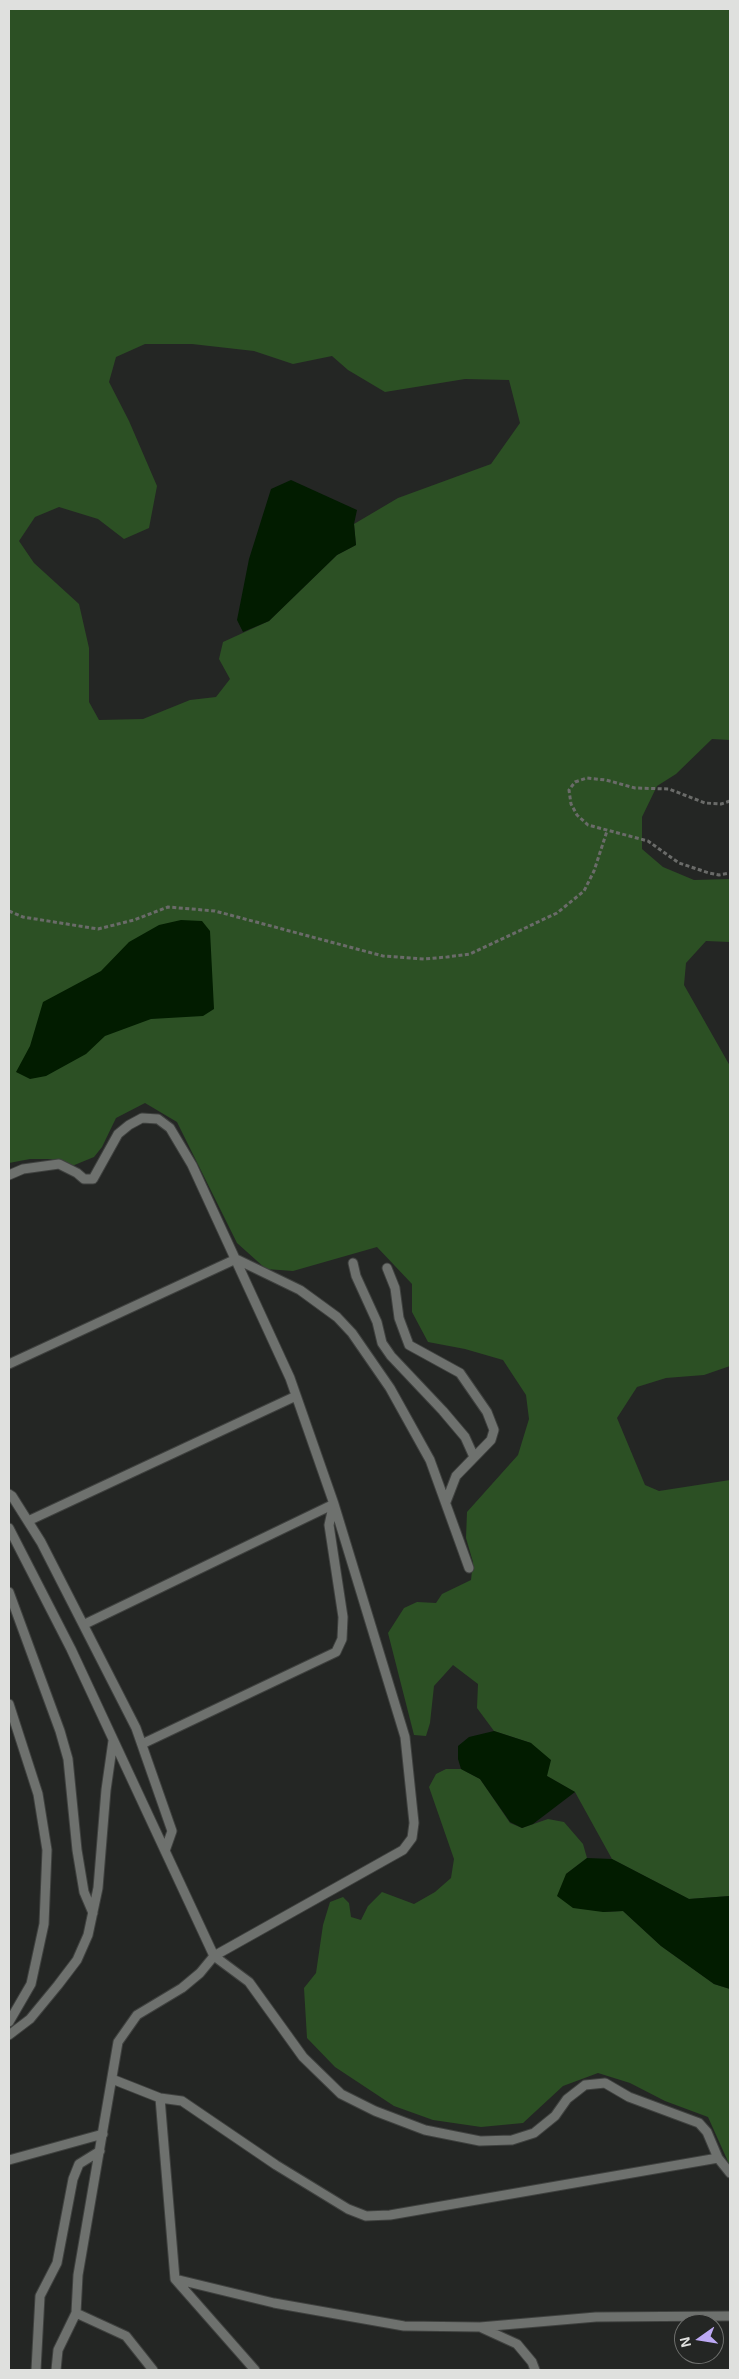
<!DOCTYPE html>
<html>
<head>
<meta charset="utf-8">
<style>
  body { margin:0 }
  #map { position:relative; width:739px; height:2379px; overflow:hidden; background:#242624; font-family:Arial,sans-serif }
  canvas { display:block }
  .frame { position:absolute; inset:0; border:10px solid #dfe0de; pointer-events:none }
  .north { position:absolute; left:674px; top:2314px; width:50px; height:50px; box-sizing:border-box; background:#242624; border:1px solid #6f706e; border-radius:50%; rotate:257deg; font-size:14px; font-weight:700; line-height:20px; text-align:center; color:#dfe0de }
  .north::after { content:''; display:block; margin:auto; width:18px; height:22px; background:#bda9f5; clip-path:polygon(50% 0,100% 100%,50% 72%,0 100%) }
</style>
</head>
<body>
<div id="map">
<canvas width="739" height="2379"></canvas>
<div class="frame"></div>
<div class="north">N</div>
</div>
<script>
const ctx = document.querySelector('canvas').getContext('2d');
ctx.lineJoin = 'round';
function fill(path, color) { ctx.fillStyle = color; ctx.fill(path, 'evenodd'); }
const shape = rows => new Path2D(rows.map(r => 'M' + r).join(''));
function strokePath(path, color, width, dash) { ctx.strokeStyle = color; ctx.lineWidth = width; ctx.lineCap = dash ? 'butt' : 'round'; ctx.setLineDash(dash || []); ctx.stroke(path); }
fill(shape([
  [9,9,730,9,730,740,712,739,676,774,657,786,642,817,642,849,663,867,694,880,730,879,730,942,706,941,686,963,684,985,730,1066,730,1366,704,1375,666,1378,637,1387,617,1418,645,1485,659,1491,730,1480,730,1896,689,1899,612,1859,575,1792,547,1776,531,1743,494,1731,477,1708,478,1684,453,1665,434,1686,430,1723,426,1736,414,1735,388,1633,404,1608,417,1602,436,1603,442,1594,471,1580,473,1562,466,1538,467,1512,518,1455,529,1419,526,1395,503,1360,465,1349,428,1342,412,1312,412,1284,377,1247,293,1271,266,1269,237,1243,177,1122,145,1103,116,1118,102,1147,94,1157,72,1166,51,1159,30,1159,9,1163],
  [145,344,192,344,254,351,293,364,332,356,348,370,385,392,465,379,509,380,520,423,491,464,398,498,354,524,356,545,337,555,269,621,223,642,219,659,230,679,216,697,190,700,143,719,99,720,89,702,89,648,79,604,34,563,19,541,35,517,59,507,98,519,124,539,149,528,157,486,129,421,109,382,116,357],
  [446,1769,461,1769,480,1779,510,1823,522,1828,548,1819,564,1822,583,1844,587,1858,566,1874,603,1912,623,1911,661,1946,714,1984,730,1989,730,2166,708,2117,665,2101,630,2083,598,2073,563,2086,523,2123,481,2127,433,2120,394,2106,335,2067,307,2038,304,1988,316,1973,323,1925,330,1902,343,1897,349,1903,351,1917,361,1920,368,1906,382,1892,414,1904,435,1892,451,1878,454,1859,429,1787,436,1774]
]), '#2c5024');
fill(shape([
  [291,480,357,510,354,524,356,545,337,555,269,621,243,632,237,620,249,559,271,489],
  [181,920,202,921,210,931,214,1009,203,1016,151,1019,105,1036,86,1054,46,1076,30,1079,16,1072,30,1046,43,1002,101,971,129,942,159,925],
  [494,1731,531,1743,551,1760,547,1776,575,1792,533,1824,522,1828,510,1822,480,1779,461,1769,458,1759,458,1746,469,1737],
  [587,1858,612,1859,689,1899,730,1896,730,1989,714,1984,661,1946,623,1911,603,1912,573,1908,557,1896,566,1874]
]), '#021c00');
const service = shape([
  [9,1175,23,1169,59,1164,77,1173,84,1179,93,1179,118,1134,129,1125,142,1118,158,1119,170,1128,192,1165,290,1378,334,1504,405,1737,414,1823,412,1838,403,1850,214,1956,200,1973,182,1988,137,2015,118,2042,78,2275,76,2313,58,2350,56,2370],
  [236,1259,300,1290,337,1317,352,1333,390,1388,430,1460,469,1568],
  [353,1263,356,1276,377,1322,382,1343,391,1356,443,1411,465,1437,474,1457],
  [387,1268,395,1288,399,1318,409,1345,460,1373,487,1412,494,1430,491,1440,456,1476,446,1502],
  [9,1364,236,1259],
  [9,1494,12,1496,41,1542,136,1728,172,1831,165,1851],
  [28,1521,296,1396],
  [9,1528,71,1649,214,1956,249,1982,303,2057,341,2094,375,2111,425,2130,480,2141,512,2140,534,2133,555,2116,567,2099,585,2085,605,2083,629,2097,699,2123,707,2132,718,2158,730,2173],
  [9,1592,60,1731,68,1759,77,1850,84,1892,93,1913],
  [85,1624,334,1504],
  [9,1704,38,1794,47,1850,44,1924,31,1984,9,2022],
  [142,1744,336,1652,342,1639,343,1617,329,1525,333,1507],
  [9,2035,30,2019,58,1985,77,1960,88,1935,98,1888,106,1790,113,1741],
  [112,2079,160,2098,182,2101,276,2165,348,2209,366,2216,390,2215,718,2158],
  [160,2098,175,2279,255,2370],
  [9,2160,103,2134],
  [175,2279,274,2303,404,2326,480,2327,596,2317,730,2316],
  [76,2313,126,2336,153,2370],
  [482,2328,517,2344,532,2362,535,2370],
  [36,2370,40,2296,57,2263,73,2179,79,2164,100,2151]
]);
strokePath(service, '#3f413f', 11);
strokePath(shape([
  [730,801,721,804,705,803,669,789,635,788,606,780,587,778,575,782,569,790,571,804,577,815,588,825,648,841,679,863,709,873,719,875,730,873],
  [9,911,23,917,98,929,134,920,168,907,215,911,383,956,424,959,447,957,470,954,557,913,584,891,594,871,607,831]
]), '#6a6b69', 3, [4, 2.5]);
strokePath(service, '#6e716e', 9);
</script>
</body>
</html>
